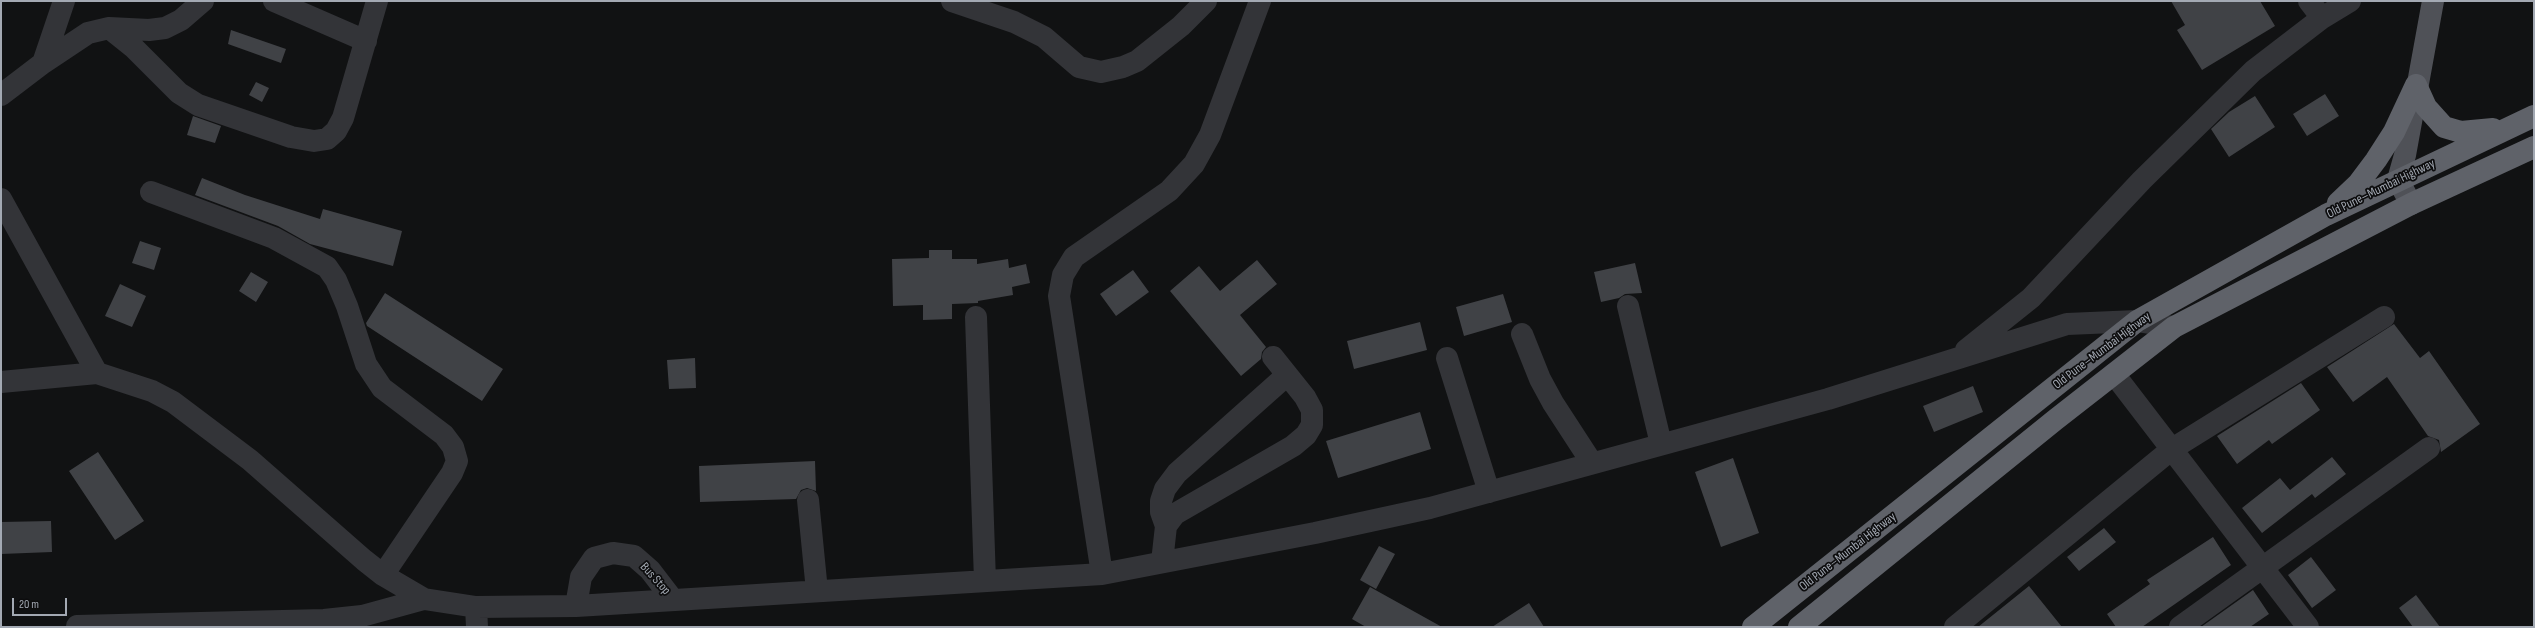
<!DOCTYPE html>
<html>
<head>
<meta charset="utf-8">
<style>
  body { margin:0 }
  #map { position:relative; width:2535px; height:628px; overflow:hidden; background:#111213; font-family:"Sofia Sans Condensed",sans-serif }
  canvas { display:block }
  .frame { position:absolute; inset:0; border:2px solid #a3a9b3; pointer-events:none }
  .scale { position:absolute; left:12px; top:598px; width:55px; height:18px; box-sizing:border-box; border:2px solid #a3a9b3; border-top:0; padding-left:5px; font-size:12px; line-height:14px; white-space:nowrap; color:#a3a9b3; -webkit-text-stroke:3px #0d0d0e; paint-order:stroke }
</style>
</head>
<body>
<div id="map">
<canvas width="2535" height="628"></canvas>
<div class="frame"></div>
<div class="scale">20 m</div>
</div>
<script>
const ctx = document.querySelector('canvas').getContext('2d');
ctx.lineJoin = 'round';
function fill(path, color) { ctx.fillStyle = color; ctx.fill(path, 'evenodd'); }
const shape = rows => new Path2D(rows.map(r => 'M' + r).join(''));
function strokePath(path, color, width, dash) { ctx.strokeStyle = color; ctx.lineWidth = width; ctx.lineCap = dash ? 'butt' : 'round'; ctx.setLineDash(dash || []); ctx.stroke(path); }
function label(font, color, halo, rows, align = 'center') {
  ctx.font = font + ' "Sofia Sans Condensed",sans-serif'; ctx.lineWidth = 3.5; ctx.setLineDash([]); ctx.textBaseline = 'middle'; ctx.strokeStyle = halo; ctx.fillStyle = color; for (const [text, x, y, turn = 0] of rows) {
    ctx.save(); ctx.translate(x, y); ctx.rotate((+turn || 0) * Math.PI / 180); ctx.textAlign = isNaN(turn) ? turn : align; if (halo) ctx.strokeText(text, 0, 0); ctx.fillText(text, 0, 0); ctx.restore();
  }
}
fill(shape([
  [2171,1,2260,1,2275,26,2202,70,2177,30,2185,25],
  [231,30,286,49,281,63,228,44],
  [256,82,269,88,262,102,249,95],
  [2325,94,2339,116,2307,136,2293,114],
  [2255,96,2275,127,2229,157,2211,129,2229,112],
  [193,116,221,126,215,143,187,135],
  [202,178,245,195,320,219,323,209,402,231,393,266,310,244,278,226,195,195],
  [140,241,161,248,154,270,132,263],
  [929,250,952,250,952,259,977,259,977,264,1008,259,1009,268,1026,264,1030,283,1012,287,1013,295,978,301,978,303,952,304,952,319,923,320,923,305,893,306,892,259,929,258],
  [1257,260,1277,284,1240,315,1266,347,1262,352,1261,359,1241,376,1170,291,1199,266,1220,291],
  [1635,263,1642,293,1625,294,1619,298,1601,302,1594,272],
  [1133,270,1149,292,1116,316,1100,294],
  [251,272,268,282,256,302,239,291],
  [120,284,146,296,132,327,105,316],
  [385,293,503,369,482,401,367,326,366,323],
  [1503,294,1512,322,1464,336,1456,307],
  [1420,322,1427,350,1354,369,1347,341],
  [2394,324,2420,358,2429,351,2480,424,2441,452,2439,440,2428,436,2387,377,2353,402,2327,367],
  [695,358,696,388,669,389,667,360],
  [2301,383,2320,410,2272,444,2269,440,2237,464,2217,436],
  [1973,386,1983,412,1934,432,1923,406],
  [1420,412,1431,449,1338,478,1326,441],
  [98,452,144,521,115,540,69,471],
  [2332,457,2346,474,2315,498,2312,494,2262,533,2242,508,2280,478,2290,490],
  [1733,458,1759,533,1721,547,1695,472],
  [815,461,816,491,807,488,801,490,796,499,700,502,699,466],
  [51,521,52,552,1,554,1,522],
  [2104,528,2116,542,2079,571,2067,557],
  [2213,537,2231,565,2142,627,2116,627,2107,614,2150,584,2147,580],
  [1379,546,1395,554,1376,589,1360,580],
  [2311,557,2336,590,2312,608,2288,575],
  [2029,586,2062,627,1978,627],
  [1370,587,1442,627,1366,627,1352,619],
  [2253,590,2269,614,2250,627,2201,627],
  [2416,595,2440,627,2413,627,2399,608],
  [1529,603,1544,627,1492,627]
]), '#404246');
strokePath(shape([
  [274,1,366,41],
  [952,1,1014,22,1044,37,1079,67,1101,72,1123,67,1137,61,1181,26,1206,1],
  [2309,1,2322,18],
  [109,28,134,48,179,93,198,105,291,137,314,141,327,139,336,131,343,118,377,1],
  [43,63,64,1],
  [1,95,43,63,88,33,109,28,149,30,165,28,181,20,203,1],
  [151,192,274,238,327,267,336,280,347,306,366,364,382,388,444,435,453,447,457,461,452,473,383,575],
  [1,199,97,373],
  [1628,306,1661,444],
  [976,317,985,581],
  [1522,334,1540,379,1553,403,1592,463],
  [1966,350,2031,298,2142,180,2253,71,2322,18,2350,1],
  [1447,358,1489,492],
  [2114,374,2308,627],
  [1,382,97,373,152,391,173,402,250,460,364,560,383,575,424,599,476,607,576,606,1102,574,1315,533,1430,508,1828,399,2067,324,2137,321,2174,327],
  [808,500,817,591],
  [1166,526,1161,512,1161,501,1165,489,1177,473,1287,375],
  [1162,562,1166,526,1175,514,1293,446,1306,435,1312,425,1312,410,1305,397,1273,357],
  [1102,574,1059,296,1063,275,1074,257,1169,191,1194,164,1210,135,1260,1],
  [576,606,581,577,594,558,613,553,634,556,650,570,673,600],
  [476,607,477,627],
  [77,626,324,620,362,616,424,599],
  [1955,627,2172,449,2384,317],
  [2180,627,2429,448]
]), '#333438', 22);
strokePath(shape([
  [2411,204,2398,180,2405,155,2433,1]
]), '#4f5157', 22);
strokePath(shape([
  [2416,85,2426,107,2444,127,2461,132,2493,129],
  [2338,203,2358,184,2376,160,2394,132,2416,85],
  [1753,627,2137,321,2326,215,2534,116],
  [1799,627,2055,420,2174,327,2411,204,2534,147]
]), '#5f6269', 22);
label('13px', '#a3a9b3', '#0d0d0e', [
  ["Old Pune–Mumbai Highway",2381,189,-26],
  ["Old Pune–Mumbai Highway",2102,351,-37],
  ["Old Pune–Mumbai Highway",1848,552,-38],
  ["Bus Stop",655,579,48]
]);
</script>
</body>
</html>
